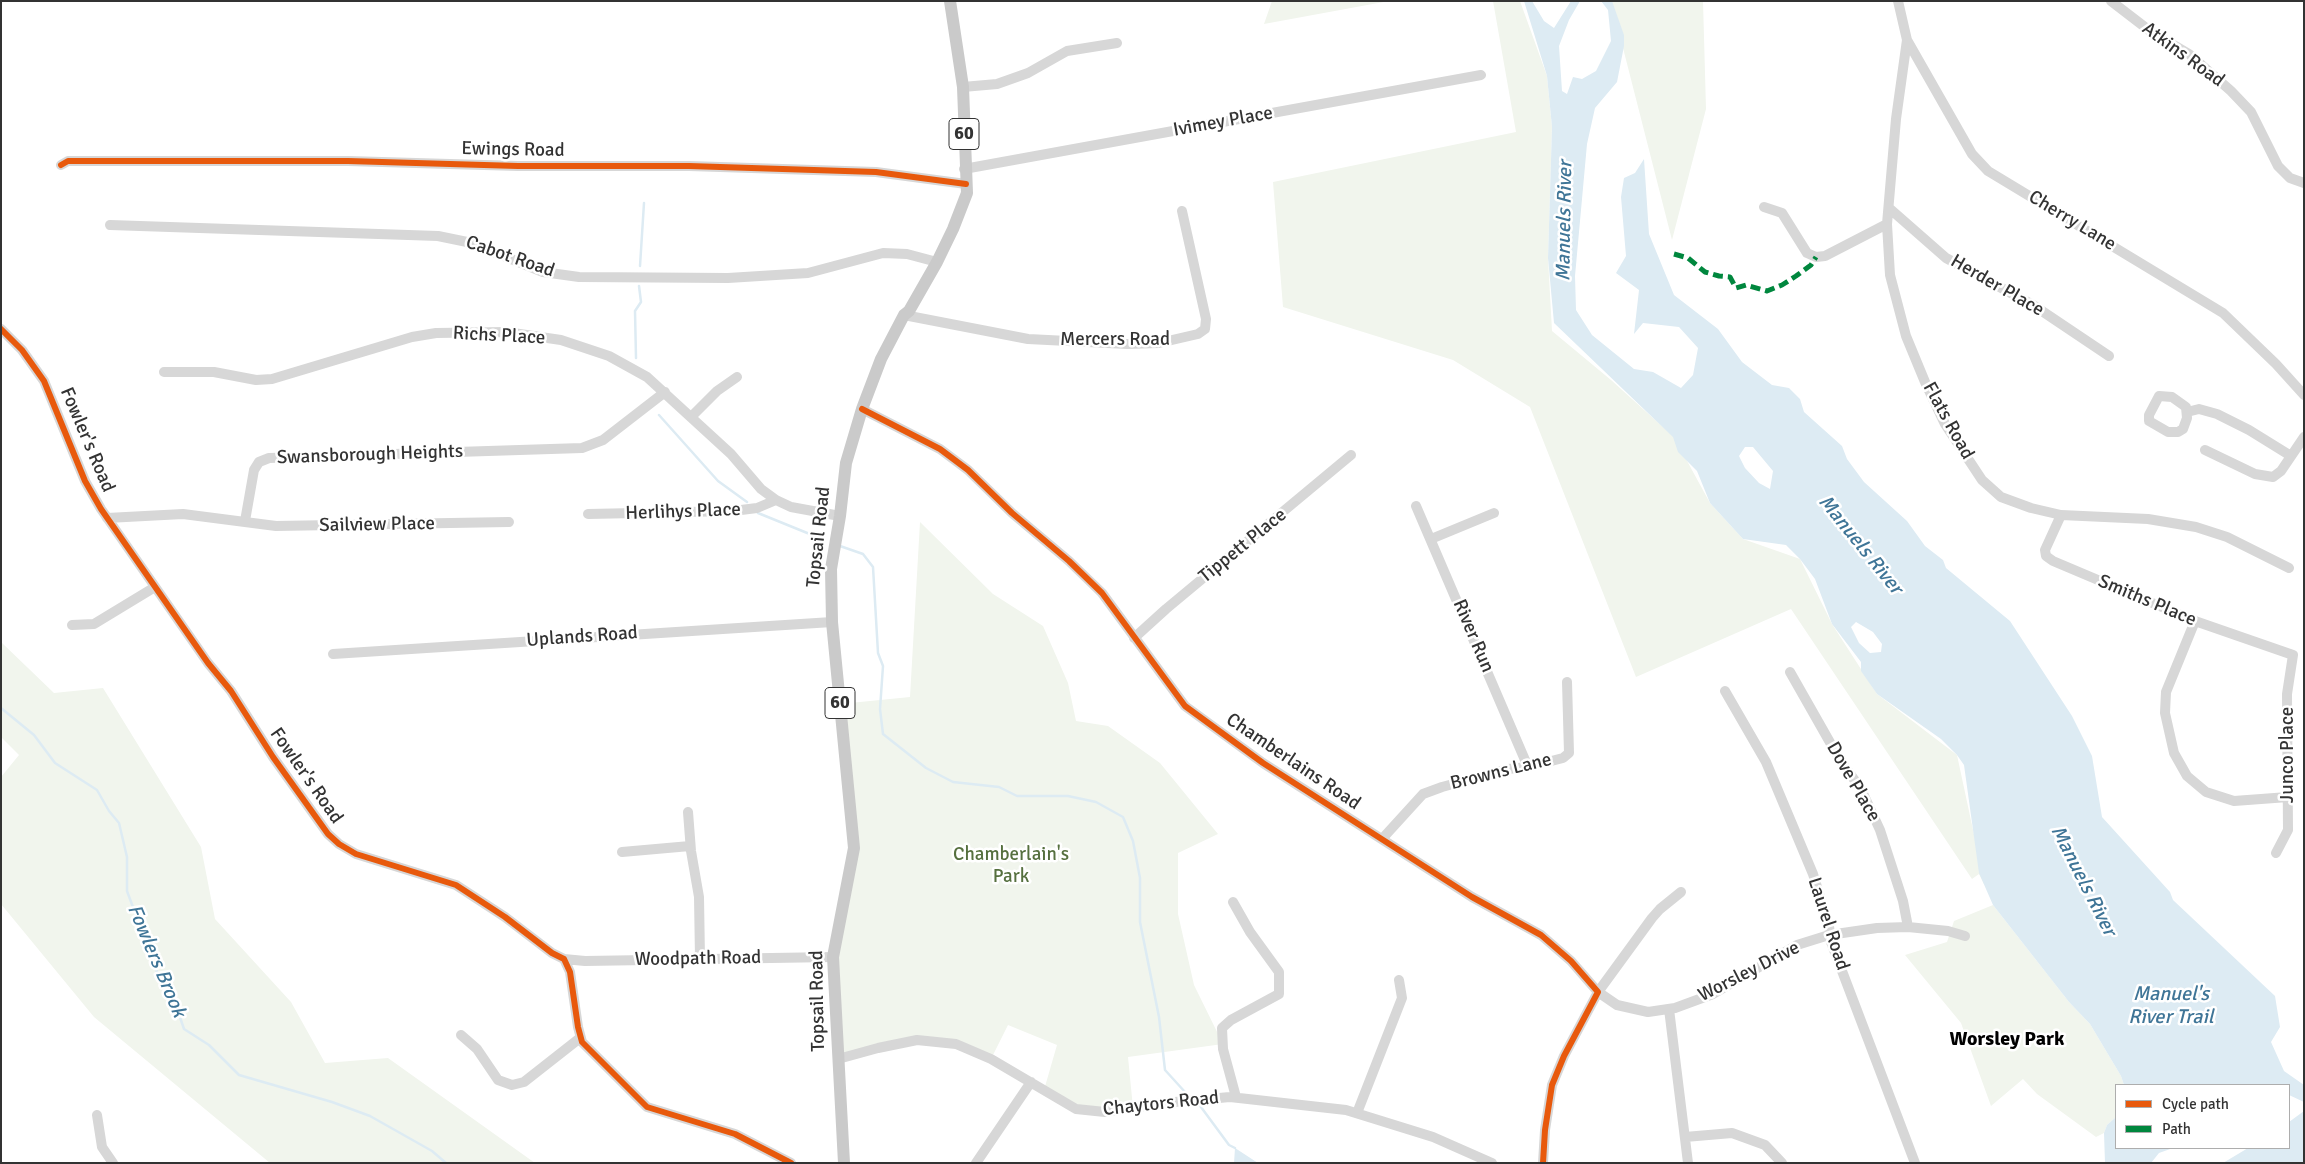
<!DOCTYPE html>
<html>
<head>
<meta charset="utf-8">
<style>
  body { margin:0 }
  #map { position:relative; width:2305px; height:1164px; overflow:hidden; background:#fff; font-family:Signika,sans-serif }
  canvas { display:block }
  .frame { position:absolute; inset:0; border:2px solid #333; pointer-events:none }
  .legend { position:absolute; left:2115px; top:1084px; width:175px; height:65px; box-sizing:border-box; background:#fff; border:1px solid #adadad; margin:0; padding:6px 9px; list-style:none; font-size:15px; color:#333 }
  .legend li { display:flex; align-items:center; gap:10px; height:25px }
  .legend b { width:25px; border:1px solid #adadad }
</style>
</head>
<body>
<div id="map">
<canvas width="2305" height="1164"></canvas>
<div class="frame"></div>
<ul class="legend">
<li><b style="height:6px;background:#e8590c"></b>Cycle path</li>
<li><b style="height:6px;background:#00873e"></b>Path</li>
</ul>
</div>
<script>
const ctx = document.querySelector('canvas').getContext('2d');
ctx.lineJoin = 'round';
function fill(path, color) { ctx.fillStyle = color; ctx.fill(path, 'evenodd'); }
const shape = rows => new Path2D(rows.map(r => 'M' + r).join(''));
function strokePath(path, color, width, dash) { ctx.strokeStyle = color; ctx.lineWidth = width; ctx.lineCap = dash ? 'butt' : 'round'; ctx.setLineDash(dash || []); ctx.stroke(path); }
function label(font, color, halo, rows, align = 'center') {
  ctx.font = font + ' Signika,sans-serif'; ctx.lineWidth = 5; ctx.setLineDash([]); ctx.textBaseline = 'middle'; ctx.strokeStyle = halo; ctx.fillStyle = color; for (const [text, x, y, turn = 0] of rows) {
    ctx.save(); ctx.translate(x, y); ctx.rotate((+turn || 0) * Math.PI / 180); ctx.textAlign = isNaN(turn) ? turn : align; if (halo) ctx.strokeText(text, 0, 0); ctx.fillText(text, 0, 0); ctx.restore();
  }
}
fill(shape([
  [1272,1,1389,1,1264,24],
  [1493,1,1520,1,1547,76,1552,127,1548,258,1552,331,1611,380,1674,437,1710,503,1743,539,1800,559,1832,624,1877,694,1957,755,1985,886,1979,874,1972,879,1791,609,1636,677,1530,407,1453,360,1283,307,1273,182,1516,132],
  [1611,1,1703,1,1706,109,1672,240],
  [920,522,993,594,1043,626,1068,683,1076,721,1108,726,1160,763,1218,834,1178,853,1178,914,1194,985,1223,1044,1128,1057,1133,1108,1076,1109,1044,1090,1057,1045,1008,1025,991,1059,956,1044,917,1040,838,1059,833,957,854,848,840,704,910,697],
  [1,642,54,693,103,688,201,847,215,919,291,1002,325,1063,388,1058,535,1163,270,1163,94,1017,1,904,1,777,19,755,1,737],
  [1993,905,2069,1002,2090,1024,2121,1076,2124,1085,2116,1085,2116,1117,2107,1125,2104,1133,2096,1137,2037,1094,2023,1079,1991,1106,1961,1023,1905,955,1947,942,1954,921]
]), '#f1f5ed');
fill(shape([
  [1524,1,1532,1,1544,21,1554,28,1571,1,1580,1,1569,20,1559,46,1562,91,1567,94,1573,77,1582,79,1596,71,1611,41,1608,10,1601,1,1612,1,1624,35,1624,46,1617,82,1595,108,1587,144,1575,276,1576,310,1592,335,1634,369,1653,372,1681,388,1693,375,1698,348,1679,327,1643,323,1634,334,1639,290,1616,273,1626,256,1621,197,1624,178,1635,173,1644,159,1649,234,1674,295,1718,329,1742,362,1772,385,1789,388,1800,399,1804,412,1842,446,1847,459,1864,482,1907,521,1925,546,1943,560,1946,568,2010,621,2072,716,2092,756,2102,817,2170,892,2173,900,2275,996,2280,1027,2271,1042,2284,1071,2304,1085,2304,1102,2289,1095,2289,1085,2124,1085,2121,1076,2090,1024,2069,1002,1993,905,1979,873,1964,765,1957,755,1941,739,1877,694,1861,671,1861,662,1832,624,1815,579,1800,559,1786,545,1743,539,1710,503,1697,471,1678,452,1673,437,1554,323,1548,258,1552,127,1547,76],
  [1745,447,1753,447,1773,471,1770,489,1759,483,1745,468,1739,456],
  [1856,622,1873,632,1882,644,1881,652,1870,653,1859,643,1851,627],
  [2304,1111,2304,1163,2223,1163,2248,1148,2289,1148,2289,1122],
  [2116,1117,2116,1148,2173,1148,2159,1153,2151,1163,2105,1163,2104,1133,2107,1125],
  [1235,1148,1258,1163,1234,1163]
]), '#ddebf3');
strokePath(shape([
  [640,266,644,203],
  [636,358,635,311,641,302,639,286],
  [659,415,718,481,747,502],
  [758,513,822,539],
  [840,546,863,554,873,567,878,653,883,666,880,709,883,734,926,768,953,782,999,787,1017,796,1068,796,1096,802,1123,817,1133,841,1140,878,1140,922,1159,1017,1165,1070,1185,1092],
  [1,708,34,735,55,763,97,790,109,811,119,823,127,857,127,891,160,980,171,991,184,1029,209,1045,239,1075,332,1102,370,1116,432,1151,446,1163],
  [1198,1103,1229,1145,1235,1148]
]), '#ddebf3', 2.5);
strokePath(shape([
  [1898,1,1907,40,1972,154,1988,171,2223,313,2276,364,2304,395],
  [2111,1,2150,31,2189,54,2231,91,2251,112,2278,166,2290,178,2304,183],
  [1907,40,1896,119,1887,224,1890,275,1906,336,1925,382,1945,424,1982,480,2001,497,2031,508,2061,515,2148,519,2196,527,2227,537,2289,568],
  [963,87,997,84,1028,73,1067,51,1117,43],
  [61,165,68,161,348,161,518,166,689,166,876,172,966,184],
  [964,169,1481,75],
  [1764,207,1782,213,1807,253,1816,257,1825,256,1887,224],
  [1889,208,1946,258,2033,305,2109,356],
  [110,225,438,236,472,243,543,272,579,277,728,278,808,273,883,253,907,254,937,262],
  [904,315,1028,339,1127,344,1159,343,1198,334,1205,329,1206,319,1182,211],
  [1,329,22,350,44,381,85,481,101,509,208,663,231,691,273,757,328,834,339,844,356,854,456,885,505,917,552,953,564,959,570,972,578,1027,582,1042,647,1107,735,1134,791,1163],
  [164,372,214,372,256,380,272,379,412,337,436,333,506,332,561,340,609,356,647,377,731,454,761,489,776,500,791,507,840,516],
  [2159,396,2172,397,2186,407,2187,418,2183,429,2178,432,2168,432,2149,421,2149,415,2159,396],
  [862,409,940,449,968,470,1012,513,1069,561,1102,593,1185,706,1263,763,1472,897,1541,935,1571,961,1598,992,1564,1056,1552,1085,1545,1130,1543,1163],
  [2187,412,2199,409,2217,414,2249,430,2291,456],
  [691,417,717,391,737,377],
  [2205,450,2255,474,2273,477,2281,471,2304,437],
  [1416,506,1528,767],
  [588,514,733,511,757,508,776,500],
  [2061,515,2045,550,2046,556,2053,561,2195,621,2293,655,2287,694,2288,830,2276,853],
  [107,518,183,514,276,526,509,522],
  [245,521,254,470,259,462,269,458,582,448,603,440,665,392],
  [1431,539,1494,513],
  [2195,621,2166,692,2165,713,2174,753,2187,776,2206,792,2234,801,2288,797],
  [72,625,94,624,155,587],
  [1134,638,1166,609,1351,455],
  [333,654,832,622],
  [1790,672,1840,760,1861,789,1880,830,1903,901,1908,927],
  [1725,691,1766,762,1813,874,1829,926,1831,942,1915,1163],
  [688,812,691,851,699,897,700,959],
  [1382,839,1423,794,1442,787,1508,769,1528,767,1563,758,1569,753,1567,682],
  [622,852,690,846],
  [1681,892,1660,909,1652,918,1598,992,1617,1005,1648,1012,1675,1008,1713,994,1797,945,1829,935,1877,928,1908,927,1948,931,1965,936],
  [1233,902,1250,932,1279,972,1279,994,1231,1020,1222,1028,1223,1049,1236,1097],
  [564,959,585,961,833,957],
  [1669,1009,1688,1163],
  [461,1035,477,1049,498,1080,512,1085,524,1082,580,1038],
  [838,1059,878,1048,917,1040,956,1044,991,1059,1076,1109,1105,1112,1164,1103,1230,1097,1346,1110,1433,1137,1492,1163],
  [1357,1113,1402,998,1399,980],
  [97,1115,102,1147,113,1163],
  [1685,1137,1732,1133,1765,1145,1782,1163],
  [976,1163,1031,1082]
]), '#d7d7d7', 10);
strokePath(shape([
  [844,1163,833,957,854,848,832,622,831,569,840,516,846,463,862,409,881,359,904,315,909,311,937,262,953,229,967,193,963,87,950,1]
]), '#cacaca', 12);
strokePath(shape([
  [1674,254,1688,258,1705,272,1719,276,1730,277,1736,288,1746,285,1767,291,1782,285,1796,276,1811,265,1816,257]
]), '#00873e', 5, [10, 5]);
strokePath(shape([
  [61,165,68,161,348,161,518,166,689,166,876,172,966,184],
  [1,329,22,350,44,381,85,481,101,509,208,663,231,691,273,757,328,834,339,844,356,854,456,885,505,917,552,953,564,959,570,972,578,1027,582,1042,647,1107,735,1134,791,1163],
  [862,409,940,449,968,470,1012,513,1069,561,1102,593,1185,706,1263,763,1472,897,1541,935,1571,961,1598,992,1564,1056,1552,1085,1545,1130,1543,1163]
]), '#e8590c', 6);
for (const [x, y, w] of [
  [964,134,30],
  [840,703,30]
]) { const box = new Path2D(); box.roundRect(x - w / 2, y - 15.5, w, 31, 4); ctx.fillStyle = '#fff'; ctx.fill(box); strokePath(box, '#333', 1); }
label('bold 18px', '#333', null, [
  ["60",964,134],
  ["60",840,703]
]);
label('19px', '#333', '#fff', [
  ["Atkins Road",2183,55,36],
  ["Ivimey Place",1223,122,-10],
  ["Ewings Road",513,150,1],
  ["Cherry Lane",2072,221,31],
  ["Cabot Road",510,257,19],
  ["Herder Place",1997,286,30],
  ["Richs Place",499,336,3],
  ["Mercers Road",1115,340],
  ["Flats Road",1948,421,61],
  ["Fowler's Road",87,440,67],
  ["Swansborough Heights",370,455,-2],
  ["Herlihys Place",683,512,-2],
  ["Sailview Place",377,525,-1],
  ["Topsail Road",819,537,-84],
  ["Tippett Place",1243,546,-39],
  ["Smiths Place",2147,601,23],
  ["River Run",1473,636,67],
  ["Uplands Road",582,637,-4],
  ["Junco Place",2288,755,-90],
  ["Chamberlains Road",1293,762,34],
  ["Browns Lane",1501,772,-14],
  ["Fowler's Road",306,776,55],
  ["Dove Place",1853,782,60],
  ["Laurel Road",1828,924,72],
  ["Woodpath Road",698,959,-1],
  ["Worsley Drive",1749,972,-27],
  ["Topsail Road",818,1001,-91],
  ["Chaytors Road",1161,1104,-6]
]);
label('19px', '#56703f', '#fff', [
  ["Chamberlain's",1011,855],
  ["Park",1011,877]
]);
label('italic 20px', '#3f7597', '#fff', [
  ["Manuels River",1565,221,-89],
  ["Manuels River",1860,545,51],
  ["Manuels River",2083,881,63],
  ["Fowlers Brook",156,961,67],
  ["Manuel's",2171,995],
  ["River Trail",2171,1018]
]);
label('bold 20px', '#000', '#fff', [
  ["Worsley Park",2007,1040]
]);
</script>
</body>
</html>
